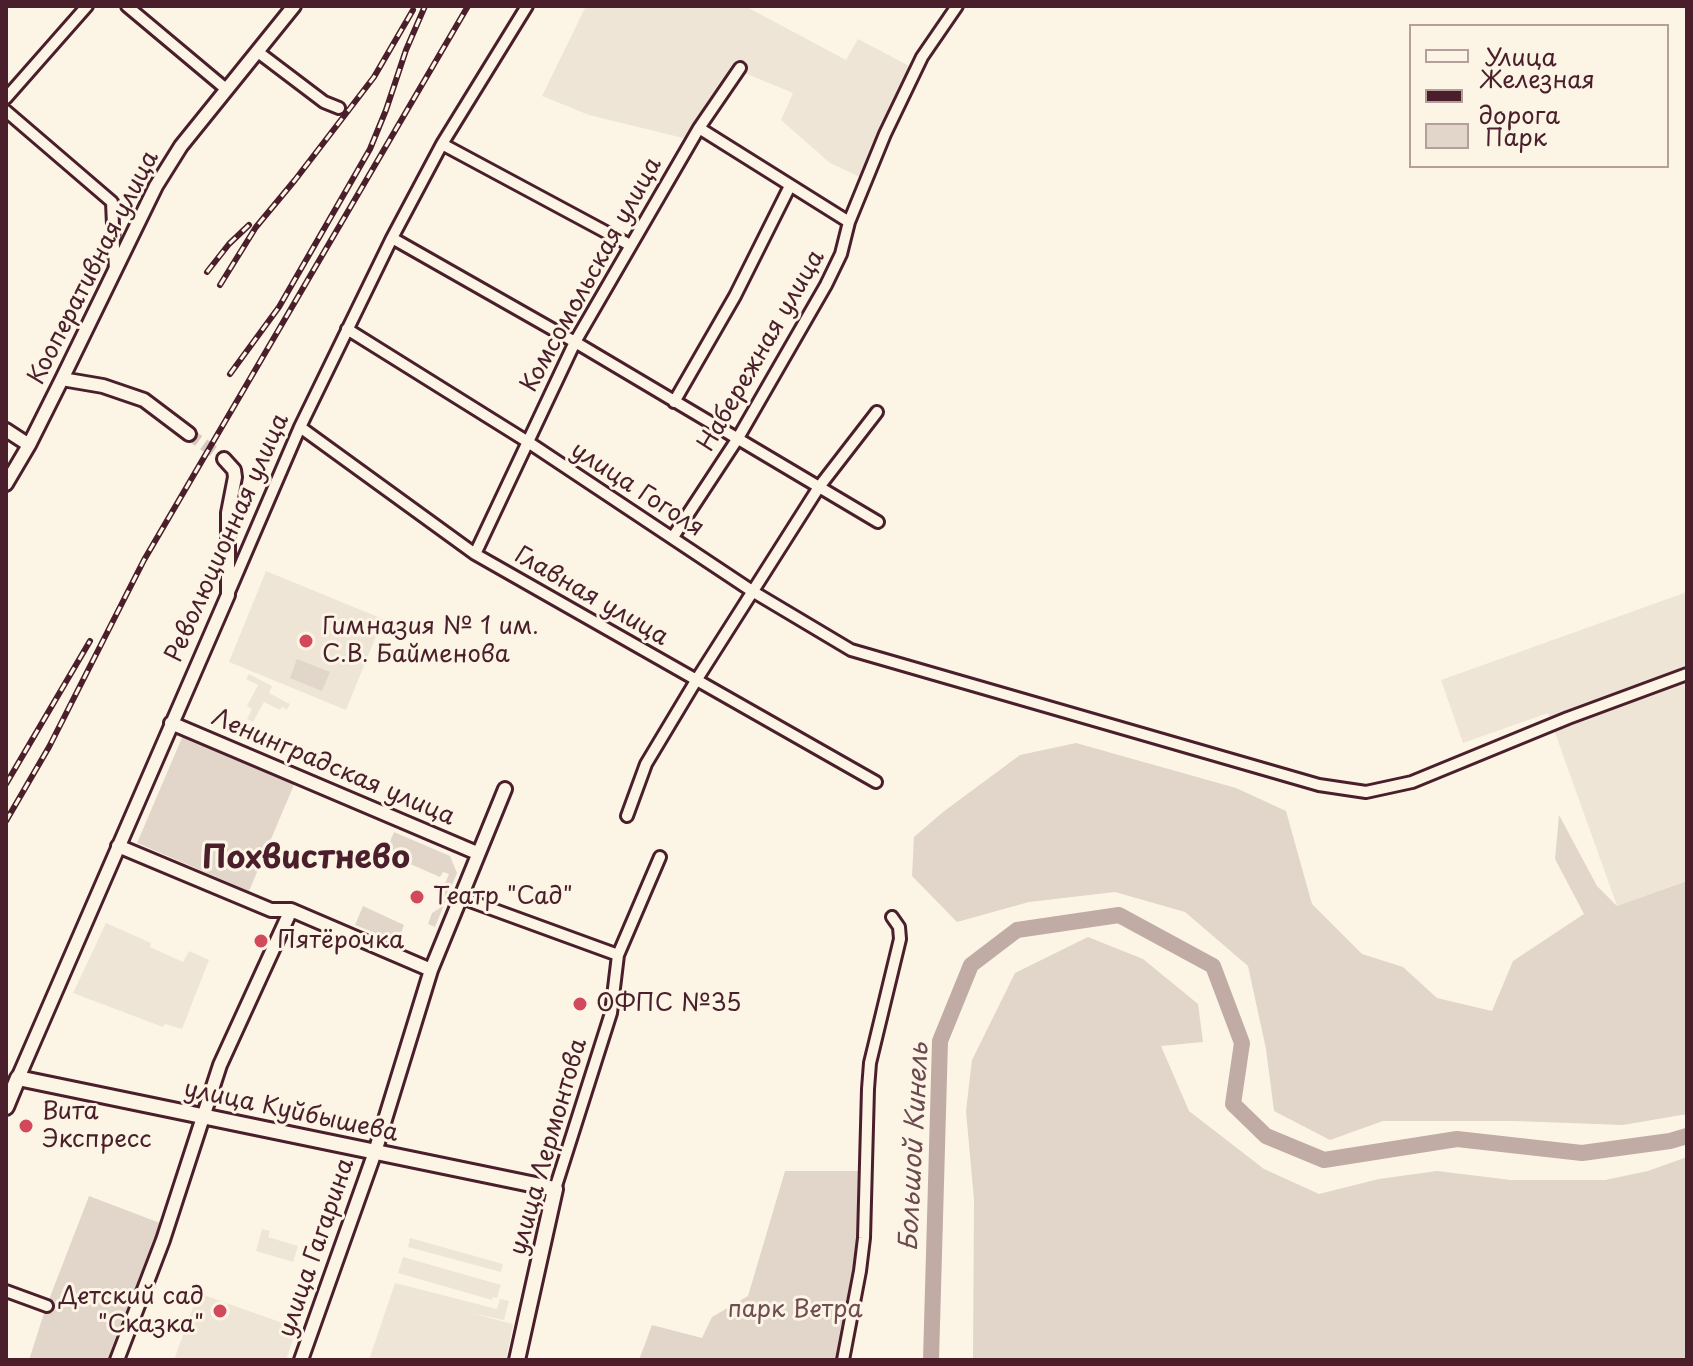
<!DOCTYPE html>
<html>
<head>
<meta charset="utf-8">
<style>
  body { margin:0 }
  #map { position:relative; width:1693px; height:1366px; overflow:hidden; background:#fcf5e5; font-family:"Playpen Sans",sans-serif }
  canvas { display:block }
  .frame { position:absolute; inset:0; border:8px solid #4a1f2b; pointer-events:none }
  .legend { position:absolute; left:1409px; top:24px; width:260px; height:144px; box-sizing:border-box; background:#fcf5e5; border:2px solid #b59f9b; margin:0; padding:10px 14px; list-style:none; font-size:24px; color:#4a1f2b }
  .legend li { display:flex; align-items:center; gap:16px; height:40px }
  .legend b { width:40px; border:2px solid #b59f9b }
</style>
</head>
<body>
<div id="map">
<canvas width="1693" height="1366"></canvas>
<div class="frame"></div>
<ul class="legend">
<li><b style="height:10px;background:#fcf5e5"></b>Улица</li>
<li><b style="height:10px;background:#4a1f2b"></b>Железная дорога</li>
<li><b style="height:22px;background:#e2d5ca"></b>Парк</li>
</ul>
</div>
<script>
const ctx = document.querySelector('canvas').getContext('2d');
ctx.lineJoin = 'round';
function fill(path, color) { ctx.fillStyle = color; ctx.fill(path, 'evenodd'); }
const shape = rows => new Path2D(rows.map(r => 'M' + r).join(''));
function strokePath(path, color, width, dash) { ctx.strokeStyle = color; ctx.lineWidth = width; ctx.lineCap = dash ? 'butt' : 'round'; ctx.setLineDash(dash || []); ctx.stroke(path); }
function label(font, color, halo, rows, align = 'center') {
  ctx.font = font + ' "Playpen Sans",sans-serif'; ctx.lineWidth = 6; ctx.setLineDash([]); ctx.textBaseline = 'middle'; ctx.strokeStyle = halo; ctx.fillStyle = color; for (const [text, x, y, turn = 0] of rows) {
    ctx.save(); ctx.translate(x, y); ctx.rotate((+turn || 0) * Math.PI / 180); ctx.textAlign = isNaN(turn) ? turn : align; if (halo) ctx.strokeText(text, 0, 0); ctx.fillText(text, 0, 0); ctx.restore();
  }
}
fill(shape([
  [586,6,745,6,846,60,858,39,913,68,860,177,830,163,781,120,793,93,747,74,734,71,683,138,589,115,542,96],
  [266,571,383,619,346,710,229,662],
  [1687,592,1687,881,1617,906,1548,713,1463,743,1441,680],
  [249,674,272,686,269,693,290,704,287,710,282,707,280,710,264,702,253,722,247,719,252,709,247,706,258,685,246,679],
  [106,923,151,943,150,947,183,962,189,951,209,960,182,1029,165,1024,163,1027,73,993],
  [262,1229,270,1231,268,1237,298,1246,293,1262,256,1251],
  [410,1238,503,1264,501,1272,408,1247],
  [403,1257,501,1285,497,1298,493,1297,492,1300,398,1273],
  [395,1283,497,1309,500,1299,509,1301,504,1320,471,1313,513,1324,506,1360,369,1360],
  [198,1293,297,1328,286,1360,174,1360]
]), '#eee5d7');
fill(shape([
  [297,659,330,672,322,691,290,678],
  [184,733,296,780,249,891,137,843],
  [1076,743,1236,788,1286,811,1312,904,1362,954,1403,967,1437,998,1492,1011,1513,961,1584,914,1555,859,1559,815,1597,886,1617,906,1687,881,1687,1114,1623,1125,1514,1121,1383,1121,1330,1140,1274,1111,1266,1049,1248,966,1185,912,1115,892,1029,902,957,922,912,876,914,837,943,812,1020,755],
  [394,832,450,856,457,873,435,927,428,924,432,913,440,908,442,904,441,894,449,874,443,872,440,877,385,853],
  [363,906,404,925,398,942,355,925],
  [1088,937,1143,959,1198,1004,1203,1042,1161,1046,1189,1111,1264,1169,1319,1194,1379,1179,1437,1171,1511,1180,1605,1180,1648,1171,1687,1157,1687,1360,973,1360,974,1200,966,1111,972,1060,1015,973],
  [785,1171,858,1171,856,1254,836,1360,639,1360,652,1325,702,1338,712,1317,748,1296],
  [89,1196,160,1223,107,1360,29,1360,45,1310]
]), '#e2d5ca');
strokePath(shape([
  [931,1360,940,1041,971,965,1017,930,1119,915,1213,966,1242,1043,1233,1104,1266,1136,1324,1160,1457,1139,1582,1153,1670,1141,1687,1136]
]), '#c0aca5', 16);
strokePath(shape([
  [189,434,224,459]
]), '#d8cac0', 12, [12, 6]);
const minor = shape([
  [127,6,226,89],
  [258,52,324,102,339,108],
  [6,98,87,6],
  [6,111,112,202,115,271],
  [699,128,849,222],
  [442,144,630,245],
  [392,238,575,342,878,522],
  [347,329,528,442,752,591,851,650,1319,785,1366,792,1412,782,1568,718,1687,674],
  [674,402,735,296,790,186],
  [300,427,475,554,876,782],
  [673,537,738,438,826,285,841,254,849,222,885,134,922,57,957,6],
  [475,554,575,342,699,128,740,68],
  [229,592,300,427,392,238,442,144,527,6],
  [627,816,646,764,697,679,819,487,877,412],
  [459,897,618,955],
  [555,1189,611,1013,618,955,660,857],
  [6,1291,47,1306],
  [843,1360,860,1271,864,1238,868,1089,870,1063,900,939,899,927,892,917]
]);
const tertiary = shape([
  [62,379,103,386,144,400,189,434],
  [6,430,29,445],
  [6,484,29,445,62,379,156,186,181,146,294,6],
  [171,723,477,853],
  [118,846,271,910,291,910,431,970],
  [18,1078,228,595,228,513,235,477,234,470,224,459],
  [117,1360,163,1240,220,1065,291,910],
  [301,1360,375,1152,431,970,505,789]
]);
const secondary = shape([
  [6,1107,18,1078,555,1189,517,1360]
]);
strokePath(minor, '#4a1f2b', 16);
strokePath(tertiary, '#4a1f2b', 18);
strokePath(secondary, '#4a1f2b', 20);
strokePath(minor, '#fcf5e5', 10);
strokePath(tertiary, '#fcf5e5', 12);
strokePath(secondary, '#fcf5e5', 14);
const rail = shape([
  [207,272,229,244,249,225],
  [220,285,256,227,295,180,374,77,413,10],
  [230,374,279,307,370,149,386,110,406,50,425,6],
  [6,784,90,641],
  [6,821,49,747,144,560,468,6]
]);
strokePath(rail, '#4a1f2b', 6);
strokePath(rail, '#fcf5e5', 3, [9]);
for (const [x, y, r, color] of [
  [306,641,8,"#d1495b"],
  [417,897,8,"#d1495b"],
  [261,941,8,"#d1495b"],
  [580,1004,8,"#d1495b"],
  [26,1126,8,"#d1495b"],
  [220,1311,8,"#d1495b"]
]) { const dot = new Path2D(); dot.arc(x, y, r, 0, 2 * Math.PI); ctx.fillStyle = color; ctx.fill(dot); strokePath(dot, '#fcf5e5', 3); }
label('24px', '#4a1f2b', '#fcf5e5', [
  ["Кооперативная улица",94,268,-63],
  ["Комсомольская улица",592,275,-61],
  ["Набережная улица",762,351,-60],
  ["улица Гоголя",637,490,33],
  ["Революционная улица",228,538,-66],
  ["Главная улица",591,597,30],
  ["Ленинградская улица",333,768,23],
  ["улица Куйбышева",291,1112,12],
  ["улица Лермонтова",549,1147,-74],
  ["улица Гагарина",317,1248,-71]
]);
label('24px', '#4a1f2b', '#fcf5e5', [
  ["Гимназия № 1 им.",322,627],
  ["С.В. Байменова",322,655],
  ["Театр \"Сад\"",433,897],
  ["Пятёрочка",277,941],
  ["ОФПС №35",596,1004],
  ["Вита",42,1112],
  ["Экспресс",42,1140],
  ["Детский сад",204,1297,"right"],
  ["\"Сказка\"",204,1325,"right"]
], 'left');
label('24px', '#704c53', '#fcf5e5', [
  ["парк Ветра",795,1310]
]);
label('italic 26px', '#6d4950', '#fcf5e5', [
  ["Большой Кинель",915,1147,-87]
]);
label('bold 32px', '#4a1f2b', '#fcf5e5', [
  ["Похвистнево",306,859]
]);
</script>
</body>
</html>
